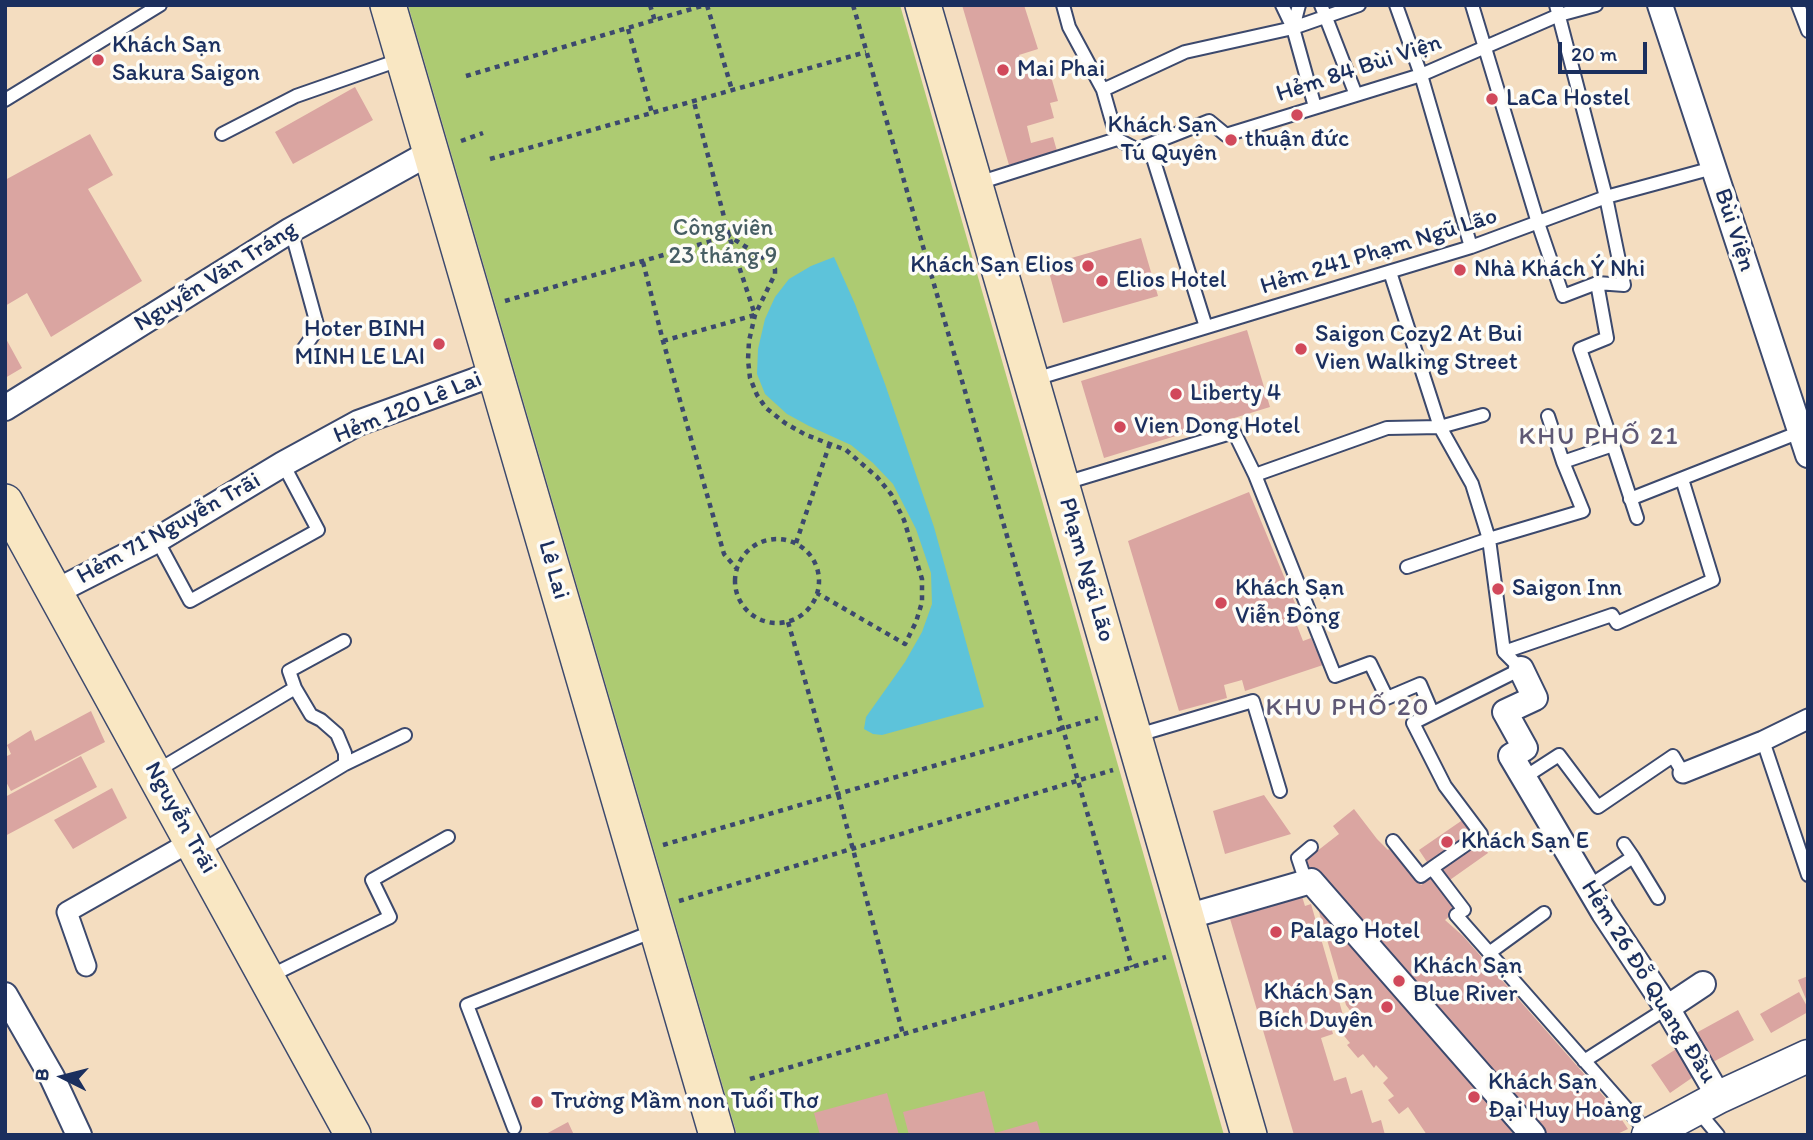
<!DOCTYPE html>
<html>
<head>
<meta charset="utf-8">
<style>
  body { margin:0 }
  #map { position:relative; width:1813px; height:1140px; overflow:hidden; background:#f4ddc0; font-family:Itim,sans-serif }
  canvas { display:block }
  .frame { position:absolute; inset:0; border:7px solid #1b2f5e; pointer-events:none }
  .north { position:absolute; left:28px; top:1042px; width:70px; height:70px; -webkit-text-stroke:5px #fdfcf7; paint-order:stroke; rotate:276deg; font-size:19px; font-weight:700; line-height:28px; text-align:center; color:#1b2f5e }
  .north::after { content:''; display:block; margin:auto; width:24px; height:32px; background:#1b2f5e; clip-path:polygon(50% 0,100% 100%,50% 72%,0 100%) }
  .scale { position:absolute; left:1558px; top:42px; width:89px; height:32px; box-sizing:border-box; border:4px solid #1b2f5e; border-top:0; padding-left:9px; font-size:21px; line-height:24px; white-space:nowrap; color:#1b2f5e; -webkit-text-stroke:5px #fdfcf7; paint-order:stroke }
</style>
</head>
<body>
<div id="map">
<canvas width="1813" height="1140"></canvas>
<div class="frame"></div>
<div class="north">B</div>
<div class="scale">20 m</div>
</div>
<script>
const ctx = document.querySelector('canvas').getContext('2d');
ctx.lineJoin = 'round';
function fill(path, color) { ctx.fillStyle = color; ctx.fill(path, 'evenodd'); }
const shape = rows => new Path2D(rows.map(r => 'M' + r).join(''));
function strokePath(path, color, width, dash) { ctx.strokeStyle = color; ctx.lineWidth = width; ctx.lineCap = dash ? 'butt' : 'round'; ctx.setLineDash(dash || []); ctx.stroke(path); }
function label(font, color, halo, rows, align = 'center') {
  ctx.font = font + ' Itim,sans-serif'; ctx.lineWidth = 7; ctx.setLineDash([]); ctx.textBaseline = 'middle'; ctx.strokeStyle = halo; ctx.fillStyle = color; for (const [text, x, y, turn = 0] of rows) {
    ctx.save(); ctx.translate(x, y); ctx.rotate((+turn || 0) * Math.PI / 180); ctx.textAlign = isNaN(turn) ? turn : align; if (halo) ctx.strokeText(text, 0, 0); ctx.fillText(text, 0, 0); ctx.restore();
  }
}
fill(shape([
  [408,5,900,5,1224,1135,737,1135]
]), '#adcb72');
fill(shape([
  [834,257,855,304,885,384,934,527,984,707,882,735,873,734,864,729,866,717,905,662,922,632,932,604,931,573,916,529,893,484,873,463,851,445,809,426,787,414,765,394,757,374,758,349,765,319,775,297,789,279,811,266]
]), '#5dc3da');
fill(shape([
  [962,5,1024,5,1038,49,1019,55,1025,73,1048,66,1058,101,1050,103,1054,118,1027,126,1031,143,1053,137,1057,151,1009,165],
  [355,87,373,120,293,164,275,132],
  [90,134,113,175,88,189,142,281,51,337,27,293,5,306,5,180],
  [1141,238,1158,296,1063,323,1047,265],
  [1247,330,1270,407,1104,458,1081,381],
  [5,337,22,368,5,378],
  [1249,492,1302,620,1296,623,1303,641,1311,638,1323,665,1245,691,1242,680,1224,685,1227,698,1179,711,1128,541],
  [91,711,105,742,11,791,5,780,5,757,11,754,7,745,31,730,35,741],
  [81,756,97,787,5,836,5,797],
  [112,788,127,818,73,849,54,820],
  [1264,795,1291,834,1225,854,1213,811],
  [1354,809,1377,839,1388,850,1389,849,1421,885,1433,875,1459,908,1445,920,1463,936,1614,1108,1628,1129,1615,1135,1541,1135,1303,862,1339,834,1333,826],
  [1464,819,1474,834,1429,865,1419,850],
  [1479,840,1488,853,1447,882,1437,868],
  [1300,890,1305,906,1311,904,1343,1015,1329,1019,1333,1034,1321,1038,1334,1081,1346,1077,1351,1094,1362,1090,1372,1123,1381,1120,1385,1135,1294,1135,1228,912],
  [1322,909,1514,1129,1511,1131,1514,1135,1427,1135,1408,1107,1399,1114,1388,1100,1394,1096,1383,1083,1388,1078,1376,1065,1374,1068,1363,1054,1358,1058,1347,1045,1350,1043,1340,1031,1355,1017,1346,1005,1319,912],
  [1808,976,1808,1004,1798,980],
  [1799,992,1808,1008,1808,1012,1771,1033,1760,1014],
  [1738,1010,1754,1040,1713,1062,1696,1033],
  [1681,1046,1699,1073,1670,1093,1651,1065],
  [984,1091,995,1133,1037,1121,1041,1135,909,1135,903,1112],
  [887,1093,899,1135,820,1135,814,1113],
  [568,1122,574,1135,544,1135]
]), '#daa5a1');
const service = shape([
  [1063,5,1069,27,1103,90,1117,139],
  [1282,5,1293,28],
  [1299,5,1293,28,1315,107],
  [1321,5,1356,95],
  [1396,5,1421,75,1471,247],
  [1472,5,1538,223,1563,296,1597,283],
  [1556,5,1606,197,1624,285,1597,283,1607,338,1580,349,1613,445],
  [1798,5,1808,31],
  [1103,90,1185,52,1293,28,1359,5],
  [5,100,160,5],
  [222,134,296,96,402,59],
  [1138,149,1209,121,1226,135,1421,75,1559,15,1596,5],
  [978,183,1117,139,1153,158,1206,327],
  [291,230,318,328,302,351],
  [1390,272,1440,427,1472,484,1489,539,1504,652,1521,669,1413,723,1445,786,1481,834,1432,868,1464,910,1456,915,1649,1134],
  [1035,379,1471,247,1606,197,1713,168],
  [1548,416,1563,462],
  [1255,475,1387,428,1440,427,1483,415],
  [1065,483,1234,432,1255,475,1335,676,1370,663,1387,698,1420,684,1432,712],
  [1630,499,1800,432],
  [157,540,190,601,318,530,283,464],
  [1407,567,1489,539,1583,511,1563,462,1613,445,1637,518],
  [344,641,289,671,295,688,311,715,321,720,337,734,345,753,345,764],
  [1504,652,1612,615,1617,623,1713,580,1682,479],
  [1138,735,1253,701,1280,791],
  [1763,741,1808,875],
  [155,772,295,688],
  [1525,777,1559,755,1598,807,1673,756,1683,773],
  [1393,841,1421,876,1432,868],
  [1624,844,1633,857],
  [199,852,345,764,405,735],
  [1306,882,1298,858,1311,847],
  [1589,886,1633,857,1658,898],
  [1489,953,1544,913],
  [268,977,390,917,372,880,448,837],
  [1584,1061,1667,1008],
  [1698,1111,1718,1135],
  [514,1128,467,1005,654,931]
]);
const pedestrian = shape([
  [1683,773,1763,741,1808,719],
  [86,966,67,912,192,841]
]);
const minor = shape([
  [1660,5,1808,455],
  [5,408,291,230,431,152],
  [55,592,157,540,283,464,358,423,496,373],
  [1521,669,1535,698,1505,712,1525,748,1511,756,1604,913,1667,1008,1719,1097],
  [1186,917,1311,881,1533,1135],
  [5,995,52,1077,79,1135],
  [1667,1008,1703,984]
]);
const tertiary = shape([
  [1648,1135,1719,1097,1808,1056]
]);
const secondary = shape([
  [388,5,717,1135],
  [923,5,1249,1135],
  [5,502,353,1135]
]);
strokePath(service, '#3c496d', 16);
strokePath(pedestrian, '#3c496d', 23);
strokePath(minor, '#3c496d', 28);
strokePath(tertiary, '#3c496d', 35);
strokePath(secondary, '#3c496d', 38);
strokePath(shape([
  [650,5,655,21],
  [707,5,732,90],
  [853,5,1132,967],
  [628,29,652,113],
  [466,76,705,5],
  [461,141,483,133],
  [490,159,866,52],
  [643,262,663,341,724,554,737,569],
  [505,301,729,236,768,261,775,269,775,274,755,315,749,341,748,360,750,378,757,395,766,408,785,423,806,435,846,450,877,477,891,494,904,520,922,579,922,602,916,622,905,644,817,593],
  [663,341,755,315,729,236,694,102],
  '735 581a42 42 0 1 1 84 0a42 42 0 1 1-84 0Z',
  [796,543,830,443],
  [788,622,838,794,903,1034],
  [663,845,1098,718],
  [679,901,1113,770],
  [750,1079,1166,957]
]), '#3c496d', 4.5, [5, 5]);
strokePath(service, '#fff', 12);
strokePath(pedestrian, '#fff', 19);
strokePath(minor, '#fff', 24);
strokePath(tertiary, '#fff', 32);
strokePath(secondary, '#f9e7c3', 35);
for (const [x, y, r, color] of [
  [98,60,7,"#d1495b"],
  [1003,70,7,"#d1495b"],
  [1492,99,7,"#d1495b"],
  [1297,115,7,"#d1495b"],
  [1231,140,7,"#d1495b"],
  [1088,266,7,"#d1495b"],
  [1460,270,7,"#d1495b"],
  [1102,281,7,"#d1495b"],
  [439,344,7,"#d1495b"],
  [1301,349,7,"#d1495b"],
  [1176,394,7,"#d1495b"],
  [1120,427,7,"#d1495b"],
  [1498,589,7,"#d1495b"],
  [1221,603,7,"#d1495b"],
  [1447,842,7,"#d1495b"],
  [1276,932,7,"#d1495b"],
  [1399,981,7,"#d1495b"],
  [1387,1007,7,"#d1495b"],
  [1474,1097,7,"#d1495b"],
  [537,1102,7,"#d1495b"]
]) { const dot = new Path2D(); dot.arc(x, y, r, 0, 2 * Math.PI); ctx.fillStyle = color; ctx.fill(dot); strokePath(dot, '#fdfcf7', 2.5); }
label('24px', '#1b2f5e', '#fdfcf7', [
  ["Khách Sạn",112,46],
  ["Sakura Saigon",112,74],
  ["Mai Phai",1017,70],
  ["LaCa Hostel",1506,99],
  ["Khách Sạn",1217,126,"right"],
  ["Tú Quyên",1217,154,"right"],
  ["thuận đức",1297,140,"center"],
  ["Khách Sạn Elios",1074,266,"right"],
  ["Nhà Khách Ý Nhi",1474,270],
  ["Elios Hotel",1116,281],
  ["Hoter BINH",425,330,"right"],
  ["MINH LE LAI",425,358,"right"],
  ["Saigon Cozy2 At Bui",1315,335],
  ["Vien Walking Street",1315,363],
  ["Liberty 4",1190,394],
  ["Vien Dong Hotel",1134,427],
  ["Khách Sạn",1235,589],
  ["Viễn Đông",1235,617],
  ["Saigon Inn",1512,589],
  ["Khách Sạn E",1461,842],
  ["Palago Hotel",1290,932],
  ["Khách Sạn",1413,967],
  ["Blue River",1413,995],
  ["Khách Sạn",1373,993,"right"],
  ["Bích Duyên",1373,1021,"right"],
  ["Khách Sạn",1488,1083],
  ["Đại Huy Hoàng",1488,1111],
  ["Trường Mầm non Tuổi Thơ",551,1102]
], 'left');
label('24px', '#1b2f5e', '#fdfcf7', [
  ["Hẻm 84 Bùi Viện",1359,69,-18],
  ["Bùi Viện",1734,230,72],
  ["Hẻm 241 Phạm Ngũ Lão",1379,252,-17],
  ["Nguyễn Văn Tráng",216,277,-32],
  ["Hẻm 120 Lê Lai",408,408,-22],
  ["Hẻm 71 Nguyễn Trãi",169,529,-29],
  ["Lê Lai",553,570,74],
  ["Phạm Ngũ Lão",1086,570,74],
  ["Nguyễn Trãi",180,818,61],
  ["Hẻm 26 Ðỗ Quang Ðầu",1648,982,58]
]);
label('24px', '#475e64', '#fdfcf7', [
  ["Công viên",723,229],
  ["23 tháng 9",723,257]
]);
ctx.letterSpacing = '2px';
label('26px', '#5e5875', '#fdfcf7', [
  ["KHU PHỐ 21",1599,437],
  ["KHU PHỐ 20",1348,708]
]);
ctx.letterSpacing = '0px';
</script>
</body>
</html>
